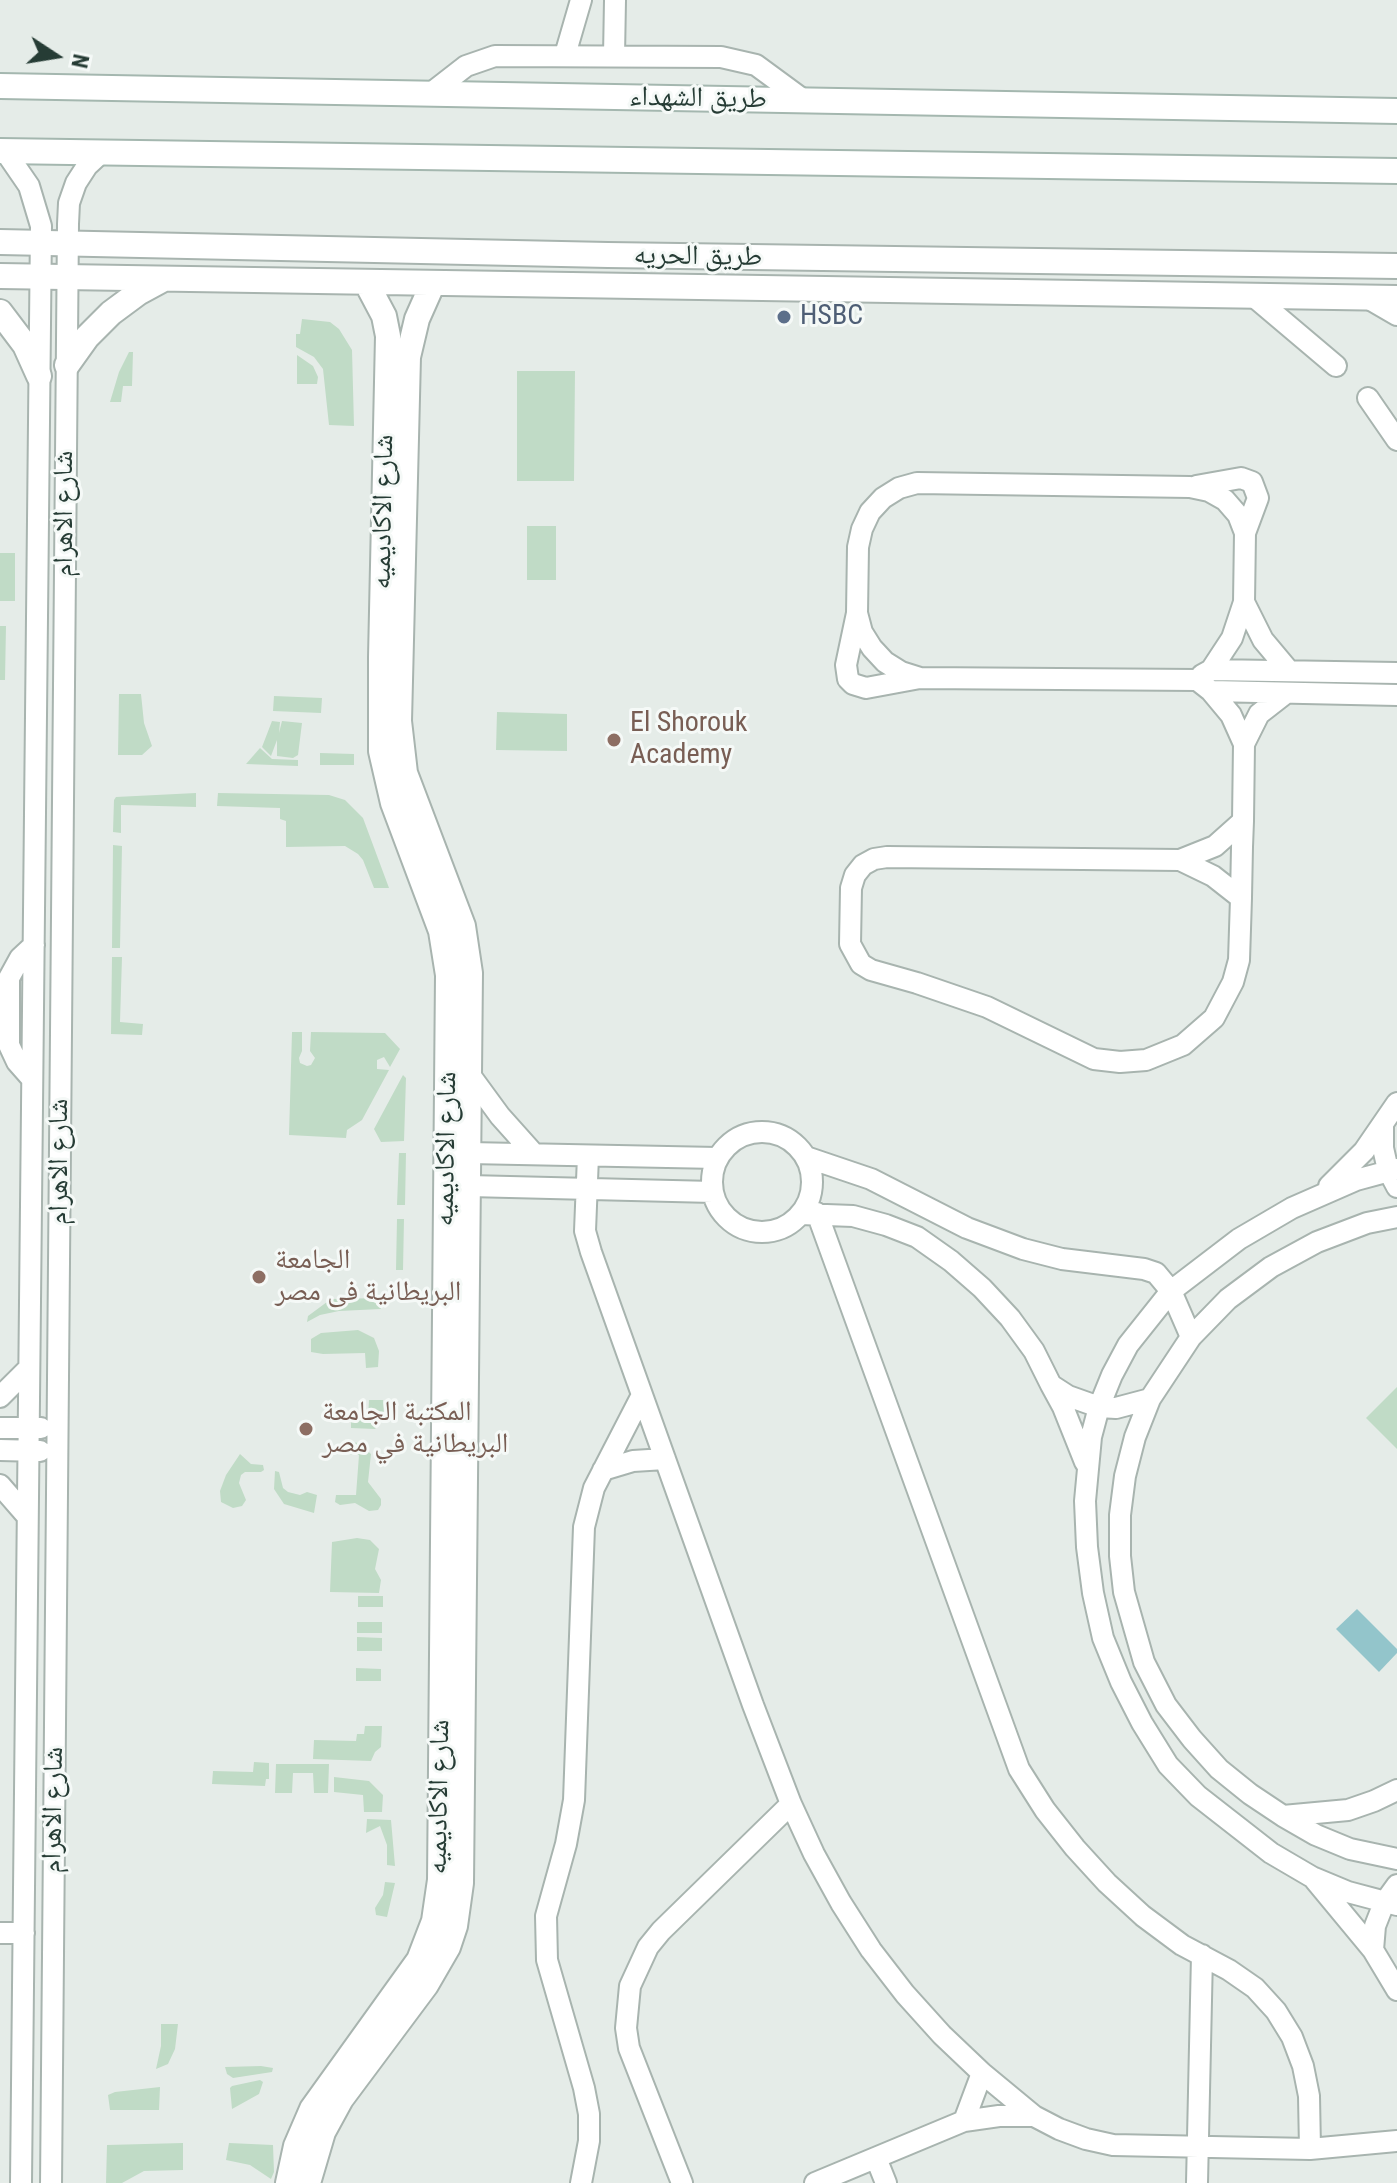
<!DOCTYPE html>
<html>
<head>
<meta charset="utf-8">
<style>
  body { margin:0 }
  #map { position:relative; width:1397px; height:2183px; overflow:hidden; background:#e5ece8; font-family:"Roboto Condensed",sans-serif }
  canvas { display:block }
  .north { position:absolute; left:16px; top:16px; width:80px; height:80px; -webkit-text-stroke:6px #f5f9f7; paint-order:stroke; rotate:102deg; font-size:22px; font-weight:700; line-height:32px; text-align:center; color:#263c35 }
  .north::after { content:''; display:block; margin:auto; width:28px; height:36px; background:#263c35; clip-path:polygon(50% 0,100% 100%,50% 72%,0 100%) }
</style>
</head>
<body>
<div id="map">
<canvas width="1397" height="2183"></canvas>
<div class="north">N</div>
</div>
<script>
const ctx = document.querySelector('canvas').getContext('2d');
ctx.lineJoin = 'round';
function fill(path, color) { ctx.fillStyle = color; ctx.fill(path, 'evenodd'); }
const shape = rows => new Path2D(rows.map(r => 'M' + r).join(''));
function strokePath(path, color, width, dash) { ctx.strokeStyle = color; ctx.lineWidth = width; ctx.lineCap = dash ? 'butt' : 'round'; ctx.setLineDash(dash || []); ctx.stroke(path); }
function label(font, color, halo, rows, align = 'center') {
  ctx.font = font + ' "Roboto Condensed","Noto Naskh Arabic",sans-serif'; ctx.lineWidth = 6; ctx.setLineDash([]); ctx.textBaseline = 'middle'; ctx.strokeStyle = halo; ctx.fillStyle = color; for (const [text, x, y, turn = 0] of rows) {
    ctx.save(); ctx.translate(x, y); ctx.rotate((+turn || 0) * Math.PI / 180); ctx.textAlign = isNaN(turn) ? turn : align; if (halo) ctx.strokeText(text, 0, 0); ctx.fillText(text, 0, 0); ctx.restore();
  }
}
fill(shape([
  [302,319,330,322,339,329,352,350,354,426,329,425,323,369,314,357,296,347,296,334,300,334],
  [129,352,133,352,132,386,123,386,121,402,110,402,119,372],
  [297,355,313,366,318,377,317,384,297,384],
  [517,371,575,371,574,481,517,481],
  [527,526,556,526,556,580,527,580],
  [0,553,15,553,15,601,0,601],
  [0,626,6,626,5,680,0,680],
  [119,694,141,694,144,723,152,746,142,755,118,755],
  [274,696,322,698,321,713,273,711],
  [497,712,567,714,567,751,496,750],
  [272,721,280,722,279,733,282,721,302,723,298,755,293,758,277,756,277,740,271,756,262,747],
  [260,748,272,759,298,760,298,766,246,764],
  [320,753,354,754,354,765,320,765],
  [196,793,196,807,121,805,121,833,113,832,114,800,116,797],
  [218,793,329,795,345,800,363,818,389,888,374,888,363,860,358,854,345,846,286,847,286,821,280,819,280,808,217,806],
  [113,845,122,846,120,948,112,948],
  [112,957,122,957,120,1022,143,1024,142,1035,111,1034],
  [292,1032,302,1032,302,1051,299,1058,300,1063,307,1066,311,1065,315,1058,310,1051,311,1032,385,1033,400,1049,390,1067,384,1057,377,1060,377,1069,389,1070,362,1120,347,1130,346,1138,289,1135],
  [403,1075,406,1078,404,1141,381,1142,374,1129],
  [399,1153,406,1153,405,1205,397,1205],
  [397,1219,404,1219,403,1270,396,1270],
  [382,1298,381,1309,339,1311,320,1315,307,1322,308,1316,331,1299],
  [358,1330,374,1338,379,1351,378,1367,366,1368,365,1353,323,1354,311,1352,311,1339,321,1333],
  [1397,1387,1397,1449,1366,1418],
  [369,1400,383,1400,384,1415,380,1423,375,1429,351,1428,351,1420,368,1420],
  [349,1442,359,1443,371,1454,368,1482,381,1499,381,1505,378,1510,369,1511,355,1503,340,1505,335,1502,336,1495,356,1495,359,1455,349,1454],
  [240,1454,251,1464,263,1465,264,1470,261,1472,245,1472,241,1475,239,1483,246,1500,242,1506,233,1508,221,1502,220,1491,226,1475],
  [275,1471,279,1472,283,1488,288,1492,300,1495,307,1492,317,1495,314,1513,284,1504,274,1489],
  [357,1538,370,1540,379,1549,375,1569,381,1580,379,1593,330,1592,332,1542],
  [358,1596,383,1596,383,1607,358,1607],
  [357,1622,382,1622,382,1633,357,1633],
  [357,1637,382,1638,382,1651,357,1651],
  [356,1668,381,1669,381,1681,356,1681],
  [365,1726,382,1726,381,1747,375,1752,371,1761,313,1759,314,1740,356,1741,357,1734,364,1734],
  [254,1762,269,1763,269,1779,266,1779,265,1786,212,1784,213,1771,253,1772],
  [276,1764,329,1764,328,1793,314,1793,313,1773,293,1773,292,1793,275,1793],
  [334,1777,369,1781,383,1795,382,1812,364,1812,363,1795,334,1792],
  [367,1819,391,1820,395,1866,387,1865,387,1845,380,1826,366,1833],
  [385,1882,395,1883,387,1917,376,1915,375,1908,383,1895],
  [161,2024,178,2024,175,2049,168,2064,156,2069,161,2046],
  [261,2066,273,2068,272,2072,233,2078,227,2074,225,2067],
  [260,2080,263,2082,259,2094,232,2109,230,2088,232,2086],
  [160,2087,159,2110,110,2110,108,2095,115,2092],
  [183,2143,183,2170,144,2171,122,2183,106,2183,107,2145],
  [229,2143,273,2145,274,2172,271,2179,250,2165,226,2160]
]), '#c0dbc6');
fill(shape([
  [1357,1609,1397,1649,1397,1653,1379,1672,1336,1629]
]), '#93c5cb');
const minor = shape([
  [565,55,581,0],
  [614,56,615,0],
  [430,94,466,66,495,56,721,57,756,65,805,101],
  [5,151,29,186,41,226,21,2183],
  [1252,295,1336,366],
  [1366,297,1397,315],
  [1368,398,1397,440],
  [1196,486,1241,478,1252,482,1258,498,1245,533],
  [1244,602,1263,640,1289,671],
  [857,613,846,665,848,679,853,684,866,688,920,678],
  [1211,670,1232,638,1244,602,1245,533,1238,515,1225,500,1209,491,1190,487,917,483,899,488,883,498,870,512,862,529,858,547,857,613,862,632,872,648,885,662,901,672,920,678,1197,680,1211,691,1397,695],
  [1202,675,1211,670,1397,673],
  [1211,691,1231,715,1244,744],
  [1243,821,1215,846,1180,860,887,857,874,859,863,865,855,875,851,888,850,944,861,964,871,970,917,983,987,1007,1094,1059,1120,1062,1146,1060,1183,1045,1214,1018,1233,982,1239,960,1241,898,1242,847,1243,821,1244,744,1259,714,1286,693],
  [1180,860,1213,876,1241,898],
  [470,1075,500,1116,534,1154],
  [32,1079,17,1062,9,1045,9,978,20,958,34,945],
  [1383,1125,1383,1148,1388,1170,1397,1187],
  '712 1182a50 50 0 1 1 100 0a50 50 0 1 1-100 0Z',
  [469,1153,717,1158],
  [588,1156,585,1231,591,1252,753,1705,791,1804,814,1854,841,1903,871,1950,905,1994,942,2035,982,2073,1034,2116,1059,2129,1086,2139,1113,2145,1310,2149,1397,2141],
  [806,1157,871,1179,967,1228,1023,1249,1062,1259,1144,1269,1156,1273,1171,1291,1191,1337],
  [1397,1169,1356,1180,1292,1208,1239,1239,1171,1291,1128,1345,1112,1375,1099,1407,1091,1437,1085,1501,1087,1547,1093,1593,1103,1638,1121,1682,1142,1723,1168,1765,1198,1796,1271,1853,1312,1877,1348,1892,1397,1905],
  [469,1186,713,1192],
  [1329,1186,1364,1151,1397,1103],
  [817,1213,1019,1769,1045,1810,1075,1848,1107,1883,1143,1916,1182,1945,1229,1970,1255,1988,1276,2011,1292,2037,1303,2066,1309,2096,1310,2149],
  [800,1214,853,1216,886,1225,917,1237,951,1261,982,1288,1010,1318,1034,1351,1051,1385,1068,1396,1099,1407,1116,1408,1150,1399],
  [1397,1217,1367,1223,1317,1242,1271,1267,1228,1299,1191,1337,1150,1399,1135,1437,1125,1476,1120,1515,1120,1556,1124,1592,1144,1662,1166,1705,1192,1739,1219,1769,1250,1794,1283,1816,1316,1835,1350,1849,1397,1859],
  [1051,1385,1063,1407,1085,1462],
  [0,1397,29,1368],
  [0,1428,41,1428],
  [0,1450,40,1451],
  [603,1470,633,1461,665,1459],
  [0,1485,27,1516],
  [1283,1816,1348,1810,1374,1801,1397,1790],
  [1315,1880,1373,1950,1397,1990],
  [0,1933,24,1933],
  [1373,1950,1375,1926,1384,1903,1397,1885],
  [964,2121,982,2073],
  [876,2158,886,2183],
  [51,2183,68,224,69,203,76,183,87,166,101,153],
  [581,2183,589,2141,589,2114,584,2088,547,1960,546,1916,566,1844,574,1800,584,1527,594,1488,642,1395],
  [682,2183,629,2048,626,2028,630,1986,648,1947,661,1931,791,1804],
  [815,2183,964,2121,999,2116,1034,2116],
  [1197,2183,1202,1955]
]);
const tertiary = shape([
  [0,242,608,255,1397,266],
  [0,276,1397,298],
  [0,312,25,345,39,376],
  [67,365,87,337,111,313,138,293,162,280],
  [288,2183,296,2146,312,2109,419,1960,434,1921,440,1880,448,975,441,931,393,803,381,751,381,657,388,336,384,316,366,282],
  [308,2183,323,2132,341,2099,426,1985,448,1947,455,1926,461,1883,470,973,463,926,405,773,399,721,408,357,417,319,433,283]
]);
const secondary = shape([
  [0,86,1397,111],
  [0,151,1397,171]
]);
strokePath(minor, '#a8b4af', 24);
strokePath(tertiary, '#a8b4af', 28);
strokePath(secondary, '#a4b7af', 28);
strokePath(minor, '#fff', 20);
strokePath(tertiary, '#fff', 24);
strokePath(secondary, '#fff', 24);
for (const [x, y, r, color] of [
  [784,317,8,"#5c6f8a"],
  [614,740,8,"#8d6e63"],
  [259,1277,8,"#8d6e63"],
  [306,1429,8,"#8d6e63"]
]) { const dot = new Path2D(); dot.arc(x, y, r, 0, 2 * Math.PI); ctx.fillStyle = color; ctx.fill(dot); strokePath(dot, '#f5f9f7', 3); }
label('28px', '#263c35', '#f5f9f7', [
  ["طريق الشهداء",698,99,1],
  ["طريق الحريه",698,257,1],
  ["شارع الاكاديميه",384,512,-89],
  ["شارع الاهرام",65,514,-90],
  ["شارع الاكاديميه",447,1149,-89],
  ["شارع الاهرام",60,1162,-90],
  ["شارع الاكاديميه",440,1797,-89],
  ["شارع الاهرام",54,1810,-89]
]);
label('28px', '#4e5e75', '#f5f9f7', [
  ["HSBC",800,317]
], 'left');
label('28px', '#785e54', '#f5f9f7', [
  ["El Shorouk",630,724],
  ["Academy",630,756],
  ["الجامعة",275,1261],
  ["البريطانية فى مصر",275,1293],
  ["المكتبة الجامعة",322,1413],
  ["البريطانية في مصر",322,1445]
], 'left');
</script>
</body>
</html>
